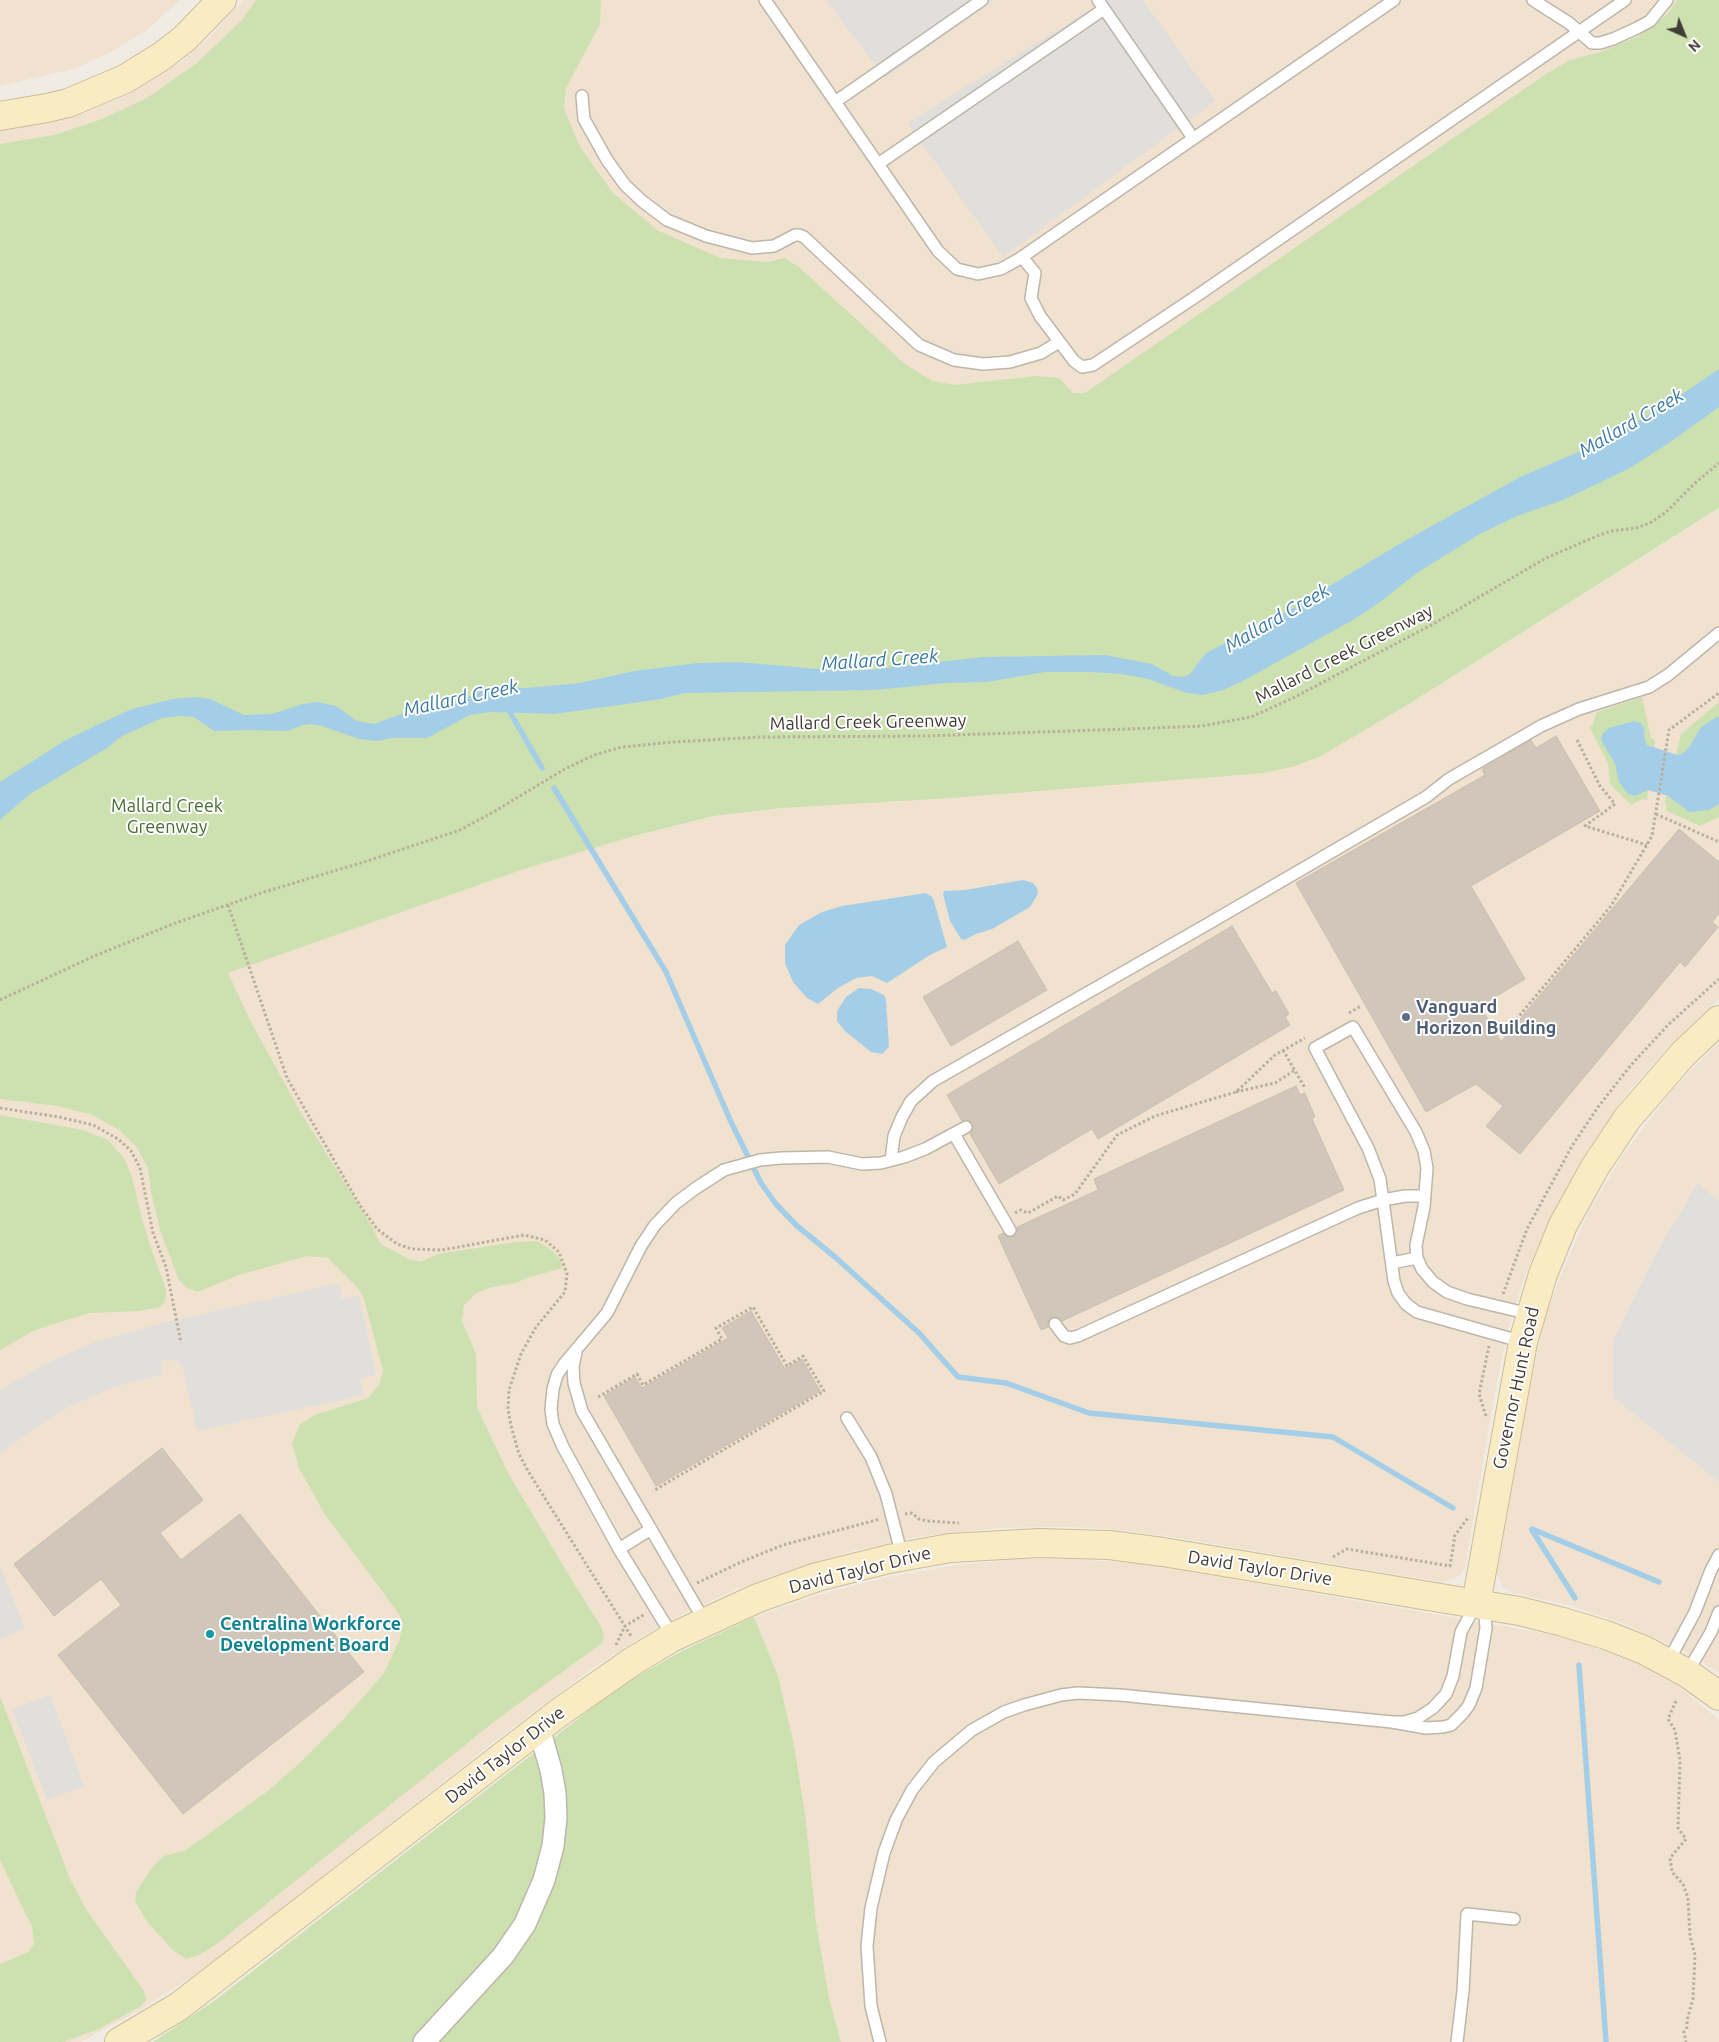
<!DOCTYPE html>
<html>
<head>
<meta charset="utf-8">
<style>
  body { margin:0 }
  #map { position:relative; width:1719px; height:2042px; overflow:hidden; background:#f0ece4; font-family:Ubuntu,sans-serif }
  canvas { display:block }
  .north { position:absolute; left:1659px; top:10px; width:50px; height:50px; -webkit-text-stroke:4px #fff; paint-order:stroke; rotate:136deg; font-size:14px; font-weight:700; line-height:20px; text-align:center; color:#413c34 }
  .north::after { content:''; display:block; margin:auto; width:18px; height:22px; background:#413c34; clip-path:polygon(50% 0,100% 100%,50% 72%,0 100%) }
</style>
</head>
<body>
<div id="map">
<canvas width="1719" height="2042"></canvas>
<div class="north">N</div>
</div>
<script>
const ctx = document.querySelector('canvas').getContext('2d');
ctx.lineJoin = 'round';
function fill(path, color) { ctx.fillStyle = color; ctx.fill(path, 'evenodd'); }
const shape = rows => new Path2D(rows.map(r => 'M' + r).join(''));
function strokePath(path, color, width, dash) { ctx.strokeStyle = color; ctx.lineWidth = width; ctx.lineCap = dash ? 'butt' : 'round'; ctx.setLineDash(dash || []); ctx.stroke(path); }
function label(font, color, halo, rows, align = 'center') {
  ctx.font = font + ' Ubuntu,sans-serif'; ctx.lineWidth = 4; ctx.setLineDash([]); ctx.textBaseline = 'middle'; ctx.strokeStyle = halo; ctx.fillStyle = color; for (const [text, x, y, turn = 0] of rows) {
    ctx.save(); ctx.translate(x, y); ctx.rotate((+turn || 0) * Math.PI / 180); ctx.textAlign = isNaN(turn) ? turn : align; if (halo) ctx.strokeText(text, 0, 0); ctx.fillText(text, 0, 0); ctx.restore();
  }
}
fill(shape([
  [0,0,180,0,146,31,111,52,74,69,0,86],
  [243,0,1719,0,1719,283,0,713,0,131,61,120,82,114,128,95,184,60,209,38],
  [1719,509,1719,999,1670,1045,1625,1096,1584,1156,1541,1239,1524,1278,1507,1334,1493,1403,1465,1568,1461,1574,1454,1579,1440,1582,1160,1535,1099,1528,1058,1527,999,1528,917,1537,853,1551,773,1576,735,1590,687,1612,643,1636,591,1669,490,1745,244,1938,196,1974,145,2007,81,2042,0,2042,0,1066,206,980,524,869,634,836,714,816,782,808,1409,704],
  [1719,1042,1719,1673,1686,1652,1625,1624,1572,1606,1510,1592,1502,1586,1497,1573,1534,1365,1546,1315,1560,1277,1588,1213,1624,1153,1674,1088],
  [1021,1559,1070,1559,1130,1563,1168,1568,1543,1633,1580,1642,1638,1664,1678,1686,1719,1720,1719,2042,841,2042,829,1998,816,1922,806,1821,778,1676,754,1617,818,1595,883,1578,957,1565]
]), '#f1e2d0');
fill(shape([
  [256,0,601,0,600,24,566,88,564,108,580,147,613,193,657,230,720,258,768,262,784,258,799,267,905,364,932,381,955,385,1035,376,1059,378,1073,393,1085,393,1546,74,1570,60,1601,52,1639,36,1667,15,1677,0,1719,0,1719,508,1409,704,1319,757,1295,766,1264,773,951,798,782,808,714,816,634,836,524,869,228,973,251,1022,301,1113,373,1228,380,1244,409,1259,421,1262,438,1254,516,1242,537,1241,554,1252,561,1261,562,1268,527,1278,516,1283,492,1287,475,1294,464,1305,462,1321,476,1354,477,1407,508,1473,576,1587,602,1628,604,1638,601,1644,500,1717,214,1946,197,1956,186,1959,174,1951,148,1923,135,1901,136,1892,154,1865,164,1856,186,1850,269,1790,301,1762,345,1718,384,1673,399,1641,403,1624,399,1614,324,1513,299,1468,292,1444,300,1424,315,1415,368,1398,379,1385,383,1371,364,1299,358,1288,328,1258,307,1256,239,1275,198,1292,187,1288,179,1280,161,1233,151,1192,148,1168,136,1146,118,1129,92,1115,58,1106,0,1099,0,144,54,135,102,119,147,98,197,63,242,20],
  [1642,697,1651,738,1655,740,1647,800,1643,799,1631,805,1610,784,1608,763,1589,726,1592,726,1597,712],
  [1719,702,1719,817,1700,826,1667,811,1665,802,1681,734],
  [0,1115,83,1130,108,1140,124,1158,132,1177,143,1223,152,1251,166,1289,165,1302,158,1308,139,1311,89,1313,35,1330,0,1350],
  [754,1617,778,1676,794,1745,806,1821,816,1922,829,1998,841,2042,153,2042,214,2001,601,1701,634,1678,680,1652],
  [0,1696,70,1879,87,1911,144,1991,146,2000,141,2006,99,2029,63,2042,0,2042,0,1964,28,1952,34,1944,32,1927,0,1860]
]), '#cce1af');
fill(shape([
  [826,0,994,0,885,78],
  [1106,0,1143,0,1215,101,1003,257,907,123],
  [1698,1183,1719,1201,1719,1482,1613,1397,1613,1341,1659,1248],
  [339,1283,342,1299,359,1295,376,1375,360,1379,364,1395,197,1431,183,1369,180,1363,173,1360,161,1361,162,1374,114,1387,69,1407,29,1432,0,1454,0,1391,43,1365,95,1342,163,1323],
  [0,1565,25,1629,0,1639],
  [50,1695,84,1786,47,1800,12,1709]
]), '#e1dfdc');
fill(shape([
  [1719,369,1719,407,1669,443,1630,468,1599,483,1563,500,1517,516,1478,535,1417,573,1380,602,1353,620,1241,682,1223,690,1203,695,1187,693,1148,679,1122,674,1089,672,1045,672,987,682,946,683,875,690,684,693,662,699,554,714,490,712,470,715,427,738,392,738,377,741,359,739,322,726,311,724,303,725,287,731,250,730,214,731,194,717,180,716,162,718,122,736,107,748,30,794,0,820,0,782,64,741,97,725,132,709,173,699,195,697,210,699,244,715,272,714,303,704,318,702,336,706,357,721,374,724,409,711,423,709,438,710,449,707,474,694,489,688,525,688,580,683,634,671,698,663,738,662,842,671,868,670,983,657,1105,655,1152,664,1173,676,1184,677,1190,674,1206,653,1288,611,1401,543,1520,477,1604,441,1678,397],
  [1717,717,1719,717,1719,804,1709,810,1689,812,1668,796,1648,790,1635,796,1628,794,1619,782,1615,764,1601,740,1602,734,1609,728,1634,721,1641,723,1644,728,1645,741,1647,745,1678,755,1682,754,1690,746,1701,727],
  [1023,880,1033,883,1037,888,1038,894,1030,907,992,929,976,934,964,940,961,939,950,921,943,894,944,891,965,890],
  [926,893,932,897,934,901,947,947,930,955,887,983,872,976,856,978,838,988,818,1004,807,998,793,982,785,963,785,945,799,925,822,912,842,906],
  [859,988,871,989,884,995,886,1000,889,1047,882,1054,871,1052,845,1031,837,1021,837,1011,846,997]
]), '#a4cee8');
strokePath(shape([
  [507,707,542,768],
  [554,788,666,972,731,1122,761,1183,776,1204,796,1225,835,1257,919,1333,958,1377,1006,1383,1089,1413,1333,1437,1453,1508],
  [1532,1529,1659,1582],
  [1532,1530,1575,1598],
  [1579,1665,1606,2042]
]), '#a4cee8', 5.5);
const building = shape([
  [1556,736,1600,811,1471,886,1525,979,1480,1006,1501,1042,1679,829,1719,862,1719,913,1712,922,1718,927,1685,967,1680,962,1520,1154,1486,1126,1503,1106,1476,1084,1426,1112,1296,883,1485,775,1482,769,1531,740,1536,748,1556,736],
  [1232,926,1272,993,1276,991,1289,1014,1285,1017,1290,1025,1098,1139,1092,1129,999,1184,970,1134,973,1128,972,1123,967,1120,962,1121,947,1095,1232,926],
  [1018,941,1047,990,951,1046,923,997,1018,941],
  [1296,1086,1300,1095,1305,1093,1315,1117,1312,1119,1344,1190,1062,1321,1057,1317,1051,1318,1048,1322,1048,1327,1041,1330,998,1236,1003,1233,1007,1237,1013,1237,1017,1233,1017,1227,1098,1190,1094,1179,1296,1086],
  [751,1311,785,1369,802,1359,820,1391,656,1486,604,1396,635,1377,642,1388,728,1338,722,1328,751,1311],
  [162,1448,203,1500,160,1533,181,1560,240,1514,364,1672,183,1814,58,1655,121,1605,101,1579,54,1616,14,1564,162,1448]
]);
fill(building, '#d0c7ba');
strokePath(building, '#cabfae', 1);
const lane = shape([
  [765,0,938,251,957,269,978,274,1001,269,1019,259,1394,0],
  [1098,0,1193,138],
  [1533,0,1569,23,1592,43,1600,43,1613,39,1637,28,1650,21,1667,0],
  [582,96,584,119,607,160,625,185,642,201,667,220,706,236,752,248,774,246,795,235,799,235,804,237,919,345,954,360,983,364,1010,362,1041,353,1059,342],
  [835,102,982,0],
  [878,164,1104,9],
  [1022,257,1035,273,1031,298,1040,316,1074,361,1082,367,1093,365,1198,295,1625,0],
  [954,1134,1010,1230],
  [891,1160,894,1136,902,1117,911,1101,933,1081,1206,925,1426,797,1449,779,1541,726,1579,709,1649,687,1668,675,1719,633],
  [1392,1263,1417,1258],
  [1055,1324,1064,1336,1070,1338,1078,1336,1358,1208,1383,1200,1405,1196,1425,1196],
  [1523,1342,1417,1312,1406,1304,1398,1293,1394,1281,1380,1179,1368,1148,1315,1048,1353,1027,1416,1132,1424,1151,1427,1168,1424,1207,1416,1245,1417,1258,1422,1269,1433,1282,1447,1292,1467,1299,1530,1314],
  [576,1352,573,1367,574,1383,582,1411,705,1622],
  [847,1418,871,1457,886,1494,902,1556],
  [619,1549,651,1529],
  [673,1637,619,1549,563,1447,553,1424,551,1409,553,1389,557,1375,564,1364,607,1313,641,1246,655,1225,676,1203,696,1188,724,1170,760,1160,781,1158,828,1157,862,1164,881,1163,904,1157,925,1149,966,1127],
  [1668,1662,1695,1612,1711,1570,1719,1555],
  [1687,1673,1711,1632,1719,1612],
  [880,2042,871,2006,867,1946,871,1908,884,1853,896,1820,912,1790,934,1762,972,1730,1004,1712,1024,1705,1061,1695,1078,1693,1120,1695,1392,1722,1426,1728,1443,1727,1451,1725,1463,1713,1469,1705,1476,1688,1486,1628,1485,1617,1476,1604,1461,1632,1453,1676,1446,1694,1433,1708,1418,1718,1404,1722,1392,1722],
  [1457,2042,1463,1991,1467,1914,1514,1919]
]);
const street = shape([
  [424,2042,503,1956,525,1924,544,1880,553,1846,556,1818,555,1793,551,1770,539,1728]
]);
const secondary = shape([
  [0,116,47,108,68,103,125,79,162,56,184,39,222,0],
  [1476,1604,1523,1342,1543,1274,1563,1225,1595,1167,1627,1119,1683,1054,1719,1020],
  [119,2042,178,2007,560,1712,633,1661,673,1637,758,1598,817,1577,889,1559,950,1548,1039,1543,1109,1545,1163,1552,1519,1611,1563,1622,1606,1635,1644,1650,1687,1673,1719,1696]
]);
strokePath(lane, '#bdb6aa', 14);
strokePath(street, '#bdb6aa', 24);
strokePath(secondary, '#ccbd96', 30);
strokePath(shape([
  [1577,740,1600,786,1615,804,1585,826,1647,845],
  [1656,814,1719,842],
  [228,905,287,1078,359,1204,377,1229,397,1244,412,1249,442,1250,524,1235,545,1240,559,1252,567,1274,565,1292,536,1327,521,1354,509,1390,508,1409,511,1426,519,1454,528,1471,631,1636],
  [0,1000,92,957,173,924,264,892,367,861,460,830,495,811,563,770,594,755,622,747,674,742,760,737,925,736,1127,729,1202,726,1251,717,1293,698,1433,624,1546,558,1597,536,1611,531,1636,528,1650,523,1665,513,1695,483,1719,463],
  [1349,1013,1361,1006],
  [1510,1027,1611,906,1652,836,1669,730,1719,693],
  [1283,1050,1305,1088],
  [1236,1092,1275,1083,1295,1070],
  [0,1108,59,1117,93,1125,118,1139,131,1151,140,1168,153,1233,166,1267,181,1343],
  [1015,1213,1021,1210,1028,1213,1058,1196,1063,1200,1075,1194,1117,1135,1155,1116,1236,1092,1275,1055,1305,1038],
  [1503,1294,1527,1229,1572,1146,1598,1107,1631,1065,1668,1025,1719,979],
  [598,1397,637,1374,643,1385,722,1339,716,1328,753,1307,787,1366,803,1356,824,1391,653,1491],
  [1486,1416,1479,1394,1489,1346],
  [905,1514,912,1513,919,1519,927,1521,959,1523],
  [1333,1557,1347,1549,1450,1566,1455,1535,1468,1518],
  [697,1583,741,1562,783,1545,880,1519],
  [616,1645,625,1626,645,1614],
  [1676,1701,1668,1719,1675,1730,1680,1760,1678,1828,1686,1839,1670,1858,1672,1872,1683,1884,1688,1898,1690,1936,1695,1955,1693,1999,1687,2020,1687,2027,1684,2032,1686,2042]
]), '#bbae9a', 3, [2.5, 2.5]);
strokePath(lane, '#fff', 11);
strokePath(street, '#fff', 21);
strokePath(secondary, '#f9ebc4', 28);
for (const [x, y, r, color] of [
  [1406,1017,5,"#5c6f8a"],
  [210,1634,5,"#0f9aa8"]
]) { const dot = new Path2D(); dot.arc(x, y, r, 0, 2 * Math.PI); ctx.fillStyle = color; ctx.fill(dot); strokePath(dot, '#fff', 2); }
label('18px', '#413c34', '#fff', [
  ["Mallard Creek Greenway",1344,654,-27],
  ["Mallard Creek Greenway",868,722,-1],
  ["Governor Hunt Road",1516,1388,-78],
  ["David Taylor Drive",1260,1568,9],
  ["David Taylor Drive",860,1570,-14],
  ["David Taylor Drive",505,1755,-38]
]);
label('18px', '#476d2e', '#fff', [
  ["Mallard Creek",167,806],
  ["Greenway",167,827]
]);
label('bold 18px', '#4e5e75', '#fff', [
  ["Vanguard",1416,1007],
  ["Horizon Building",1416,1028]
], 'left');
label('bold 18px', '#0d838f', '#fff', [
  ["Centralina Workforce",220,1624],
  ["Development Board",220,1645]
], 'left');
label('italic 19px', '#3879a2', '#fff', [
  ["Mallard Creek",1631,423,-30],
  ["Mallard Creek",1277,618,-30],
  ["Mallard Creek",880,660,-4],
  ["Mallard Creek",461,698,-12]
]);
</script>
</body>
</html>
